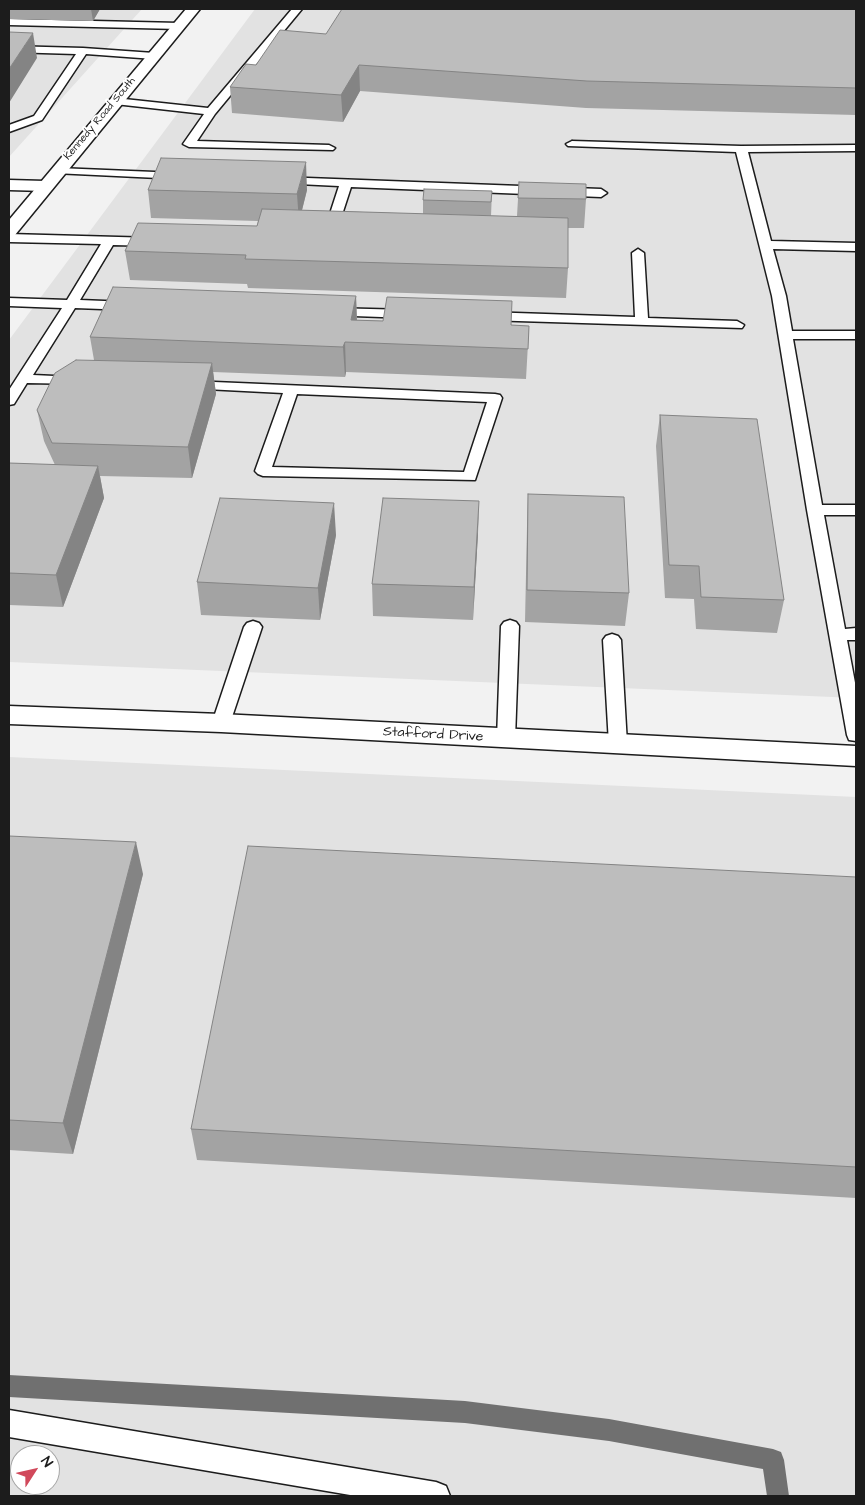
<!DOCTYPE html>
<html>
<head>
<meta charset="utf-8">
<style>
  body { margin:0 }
  #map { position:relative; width:865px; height:1505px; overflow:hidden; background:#f2f2f2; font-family:"Architects Daughter",sans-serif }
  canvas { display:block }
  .frame { position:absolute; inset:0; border:10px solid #1c1c1c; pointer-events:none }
  .north { position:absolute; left:10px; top:1445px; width:50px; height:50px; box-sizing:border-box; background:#fff; border:1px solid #a4a4a4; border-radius:50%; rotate:55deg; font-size:14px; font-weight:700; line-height:20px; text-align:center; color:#1c1c1c }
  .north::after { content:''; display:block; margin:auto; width:18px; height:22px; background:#d1495b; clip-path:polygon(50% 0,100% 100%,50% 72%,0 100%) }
</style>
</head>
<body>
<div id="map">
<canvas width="865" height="1505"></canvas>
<div class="frame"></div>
<div class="north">N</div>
</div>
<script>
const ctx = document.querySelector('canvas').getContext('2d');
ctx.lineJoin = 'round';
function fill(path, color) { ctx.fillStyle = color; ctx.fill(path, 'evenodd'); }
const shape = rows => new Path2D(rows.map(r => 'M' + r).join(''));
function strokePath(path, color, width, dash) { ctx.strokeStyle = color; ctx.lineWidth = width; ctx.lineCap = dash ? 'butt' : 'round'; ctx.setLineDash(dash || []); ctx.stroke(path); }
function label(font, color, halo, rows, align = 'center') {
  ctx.font = font + ' "Architects Daughter",sans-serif'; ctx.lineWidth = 4; ctx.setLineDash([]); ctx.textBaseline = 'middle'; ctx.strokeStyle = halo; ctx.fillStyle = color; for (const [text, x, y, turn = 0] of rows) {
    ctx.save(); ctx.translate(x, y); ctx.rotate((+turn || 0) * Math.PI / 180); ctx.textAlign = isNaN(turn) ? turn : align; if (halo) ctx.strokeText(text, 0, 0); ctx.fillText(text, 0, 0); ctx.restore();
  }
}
fill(shape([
  [9,9,142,9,9,157],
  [255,9,856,9,856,698,9,662,9,340],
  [9,757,856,797,856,1496,9,1496],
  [20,1455,50,1455,50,1485,20,1485]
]), '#e2e2e2');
fill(shape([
  [9,1375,465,1401,609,1419,773,1449,781,1452,784,1460,789,1496,767,1496,763,1469,609,1441,465,1423,9,1397,9,1375]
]), '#707070');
const service = shape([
  [292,9,302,9,215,114,197,141,329,145,335,148,333,150,189,147,183,144,204,114,115,104,110,101,115,98,208,108,292,9],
  [9,19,179,23,184,26,179,29,9,25,9,19],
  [9,46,83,48,154,53,159,56,154,59,86,54,42,120,9,132,9,125,34,116,76,54,9,52,9,46],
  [572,141,741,146,856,145,856,151,748,152,771,241,856,243,856,251,773,249,786,296,792,331,856,331,856,339,793,339,822,505,856,505,856,515,824,515,845,629,856,628,856,640,847,640,856,688,856,741,849,740,847,735,807,510,772,296,736,152,568,146,566,144,572,141],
  [58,168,179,173,185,176,179,179,54,173,52,171,58,168],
  [281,177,601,189,607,193,601,197,351,187,337,230,335,233,324,234,318,230,320,227,326,226,339,186,277,183,275,181,281,177],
  [9,234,155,238,161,242,155,246,113,245,80,300,129,302,136,306,129,310,75,308,33,375,76,377,81,378,83,381,81,384,27,383,14,404,9,405,9,390,62,308,9,306,9,298,67,300,101,244,9,242,9,234],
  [638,249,644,253,648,318,737,321,744,325,742,328,486,320,479,316,486,312,635,317,632,253,638,249],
  [331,308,409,310,416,314,409,318,326,315,324,312,331,308],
  [191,381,495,394,500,395,502,398,475,480,263,476,258,474,255,471,283,393,186,388,184,385,186,382,191,381],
  [297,394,487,402,464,472,272,467,297,394],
  [510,620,516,622,519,626,515,739,513,744,506,746,499,744,497,739,501,626,504,622,510,620],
  [253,621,259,623,262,627,230,723,228,728,221,729,214,728,212,723,244,627,247,623,253,621],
  [612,634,618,636,621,640,627,744,625,749,618,751,611,749,609,744,603,640,606,636,612,634],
  [9,1410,436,1482,446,1486,450,1496,356,1496,9,1437,9,1410]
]);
const minor = shape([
  [9,180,45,181,51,182,54,186,51,190,45,191,9,190,9,180],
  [9,706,221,714,856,746,856,766,221,732,9,724,9,706]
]);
const secondary = shape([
  [186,9,200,9,15,235,9,236,9,220,186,9]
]);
strokePath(service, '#1c1c1c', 3);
strokePath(minor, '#1c1c1c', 3);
strokePath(secondary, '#1c1c1c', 3);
fill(service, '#fff');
fill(minor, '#fff');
fill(secondary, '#fff');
fill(shape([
  [9,9,100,9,93,21,9,19],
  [856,9,856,115,586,108,360,91,343,122,232,113,230,87,256,65,326,34],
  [519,182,586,199,584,228,568,228,568,268,566,298,248,288,247,284,130,280,125,251,257,226,258,221,151,218,148,190,307,190,302,210,423,214,423,200,492,191,491,216,517,216],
  [356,296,357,320,529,326,526,379,346,372,345,377,213,372,216,394,192,478,100,476,104,498,63,607,9,605,9,463,55,465,44,441,37,410,94,360,90,337],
  [660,415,784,600,777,633,696,629,694,599,665,598,656,446],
  [528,494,629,593,625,626,525,622,527,526],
  [478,533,473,620,373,616,372,584],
  [336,535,320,620,201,615,197,582],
  [9,836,143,874,73,1154,9,1150],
  [856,877,856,1198,197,1160,191,1129]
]), '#a3a3a3');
fill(shape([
  [91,9,100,9,93,21],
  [33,33,37,58,9,103,9,69],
  [359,65,360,91,343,122,341,95],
  [306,162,307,190,299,222,297,194],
  [356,296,357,326,351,320],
  [345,342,346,372,345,377,343,347],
  [212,363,216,394,192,478,188,447],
  [98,466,104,498,63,607,56,575],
  [479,501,478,533,473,620,474,587],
  [334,503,336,535,320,620,318,588],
  [136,842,143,874,73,1154,63,1123]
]), '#848484');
const building = shape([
  [342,9,856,9,856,88,587,81,359,65,341,95,230,87,246,64,256,65,280,30,326,34,342,9],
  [9,32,33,33,9,69,9,32],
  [161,158,306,162,297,194,148,190,161,158],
  [519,182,586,184,586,199,518,198,519,182],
  [424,189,492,191,491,202,423,200,424,189],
  [262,209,568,218,568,268,245,259,246,255,125,251,138,223,257,226,262,209],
  [113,287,356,296,351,320,383,321,387,297,512,301,511,325,529,326,528,349,345,342,343,347,90,337,113,287],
  [76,360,212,363,188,447,52,443,37,410,55,373,76,360],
  [660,415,757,419,784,600,701,597,699,566,669,565,660,415],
  [9,463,98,466,56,575,9,573,9,463],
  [528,494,624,497,629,593,527,590,528,494],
  [220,498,334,503,318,588,197,582,220,498],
  [383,498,479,501,474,587,372,584,383,498],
  [9,836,136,842,63,1123,9,1120,9,836],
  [248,846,856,877,856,1167,191,1129,248,846]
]);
fill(building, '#bdbdbd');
strokePath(building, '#848484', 1);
label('11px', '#1c1c1c', '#fff', [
  ["Kennedy Road South",100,119,-50]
]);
label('14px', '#1c1c1c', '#fff', [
  ["Stafford Drive",433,735,3]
]);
</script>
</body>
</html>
